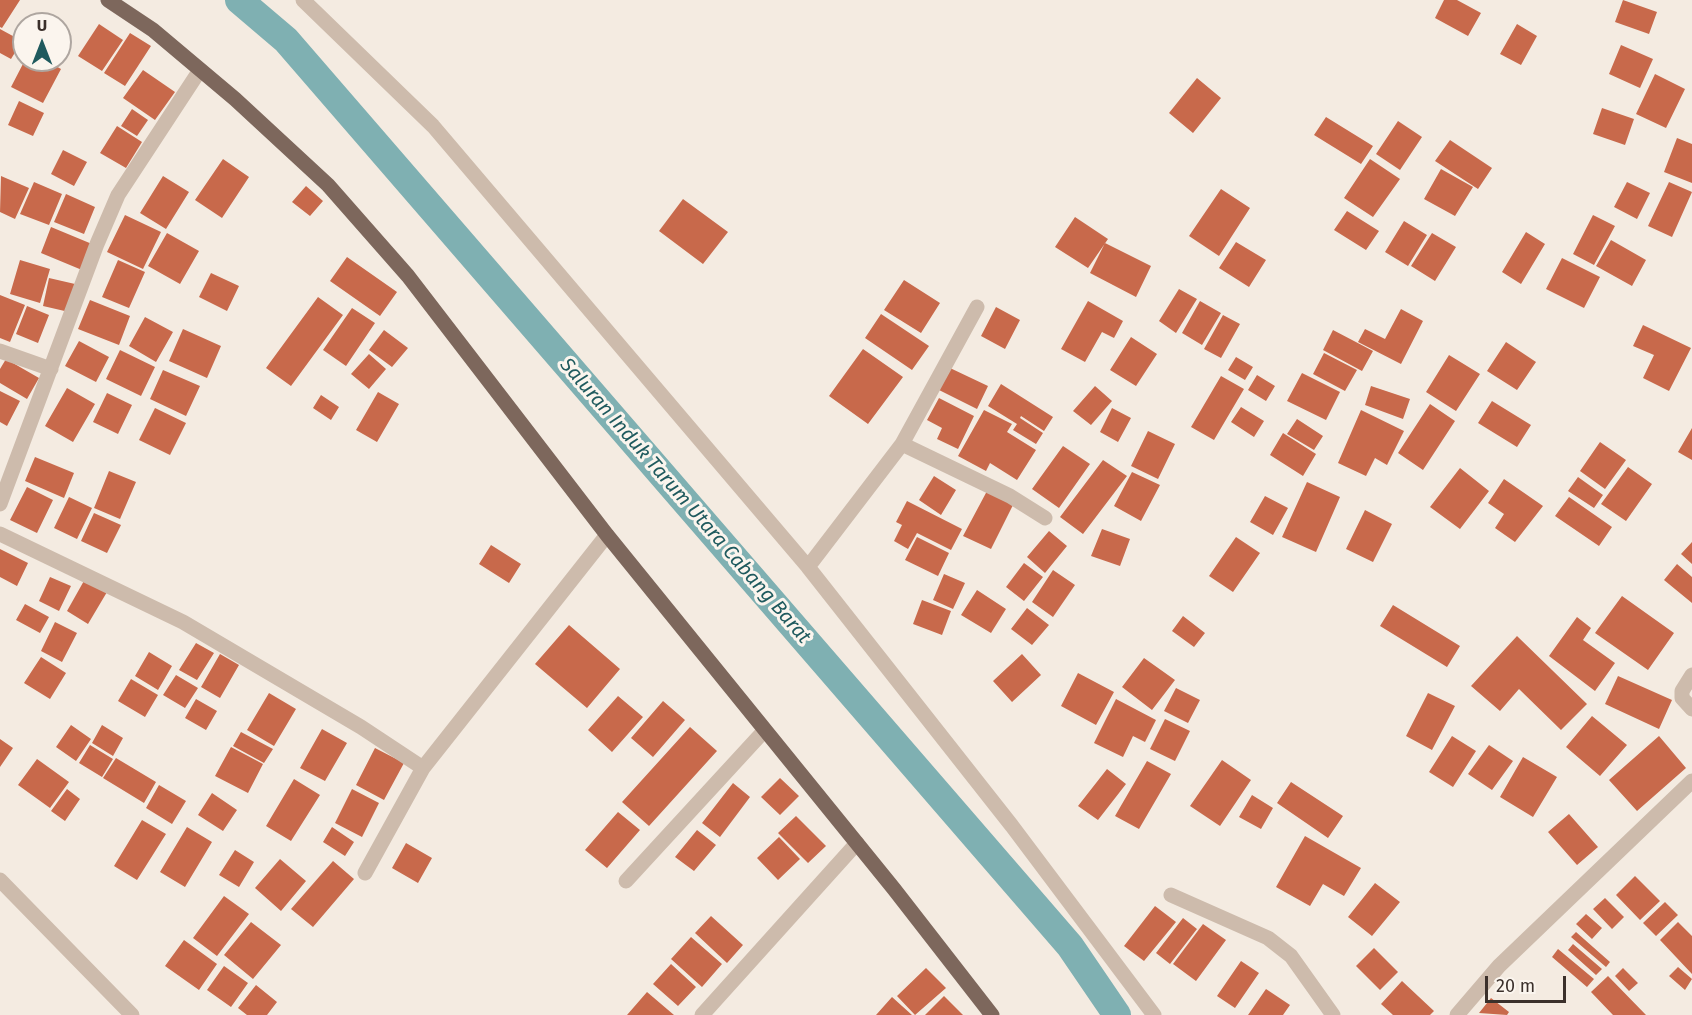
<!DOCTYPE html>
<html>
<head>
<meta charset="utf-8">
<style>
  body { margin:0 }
  #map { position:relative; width:1692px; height:1015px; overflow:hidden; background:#f4ebe1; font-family:"Fira Sans",sans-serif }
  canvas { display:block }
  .north { position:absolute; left:12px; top:12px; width:60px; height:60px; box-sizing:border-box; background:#fbf5ee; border:2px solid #aea6a0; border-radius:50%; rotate:0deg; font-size:16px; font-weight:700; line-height:24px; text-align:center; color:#3b302b }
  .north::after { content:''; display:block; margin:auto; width:21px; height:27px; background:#1f5a5e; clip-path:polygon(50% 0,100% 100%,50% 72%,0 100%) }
  .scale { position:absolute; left:1485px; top:976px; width:81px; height:27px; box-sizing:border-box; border:3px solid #3b302b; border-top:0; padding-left:8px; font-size:18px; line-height:21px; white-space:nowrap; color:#3b302b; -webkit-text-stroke:4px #fbf5ee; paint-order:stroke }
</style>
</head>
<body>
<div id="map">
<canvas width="1692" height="1015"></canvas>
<div class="north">U</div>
<div class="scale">20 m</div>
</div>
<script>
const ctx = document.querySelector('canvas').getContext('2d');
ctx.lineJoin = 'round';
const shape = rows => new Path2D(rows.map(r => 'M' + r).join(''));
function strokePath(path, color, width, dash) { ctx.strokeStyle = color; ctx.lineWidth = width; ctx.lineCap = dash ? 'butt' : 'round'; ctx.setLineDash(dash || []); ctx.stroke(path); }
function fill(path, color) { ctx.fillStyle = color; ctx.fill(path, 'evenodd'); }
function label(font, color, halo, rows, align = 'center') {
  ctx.font = font + ' "Fira Sans",sans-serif'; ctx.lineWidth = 6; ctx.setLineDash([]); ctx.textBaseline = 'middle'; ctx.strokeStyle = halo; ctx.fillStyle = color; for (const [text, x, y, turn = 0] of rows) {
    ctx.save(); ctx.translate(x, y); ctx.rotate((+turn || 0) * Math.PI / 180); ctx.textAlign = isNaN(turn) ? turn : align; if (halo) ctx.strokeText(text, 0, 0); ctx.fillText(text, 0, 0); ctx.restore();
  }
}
strokePath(shape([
  [239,0,286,40,1070,946,1117,1015]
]), '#7fb0b2', 28);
fill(shape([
  [0,0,20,0,2,28,0,27],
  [1444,0,1457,0,1481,13,1468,36,1435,18],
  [1623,0,1657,12,1649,34,1615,22],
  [99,24,123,40,102,71,78,56],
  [1517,24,1537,36,1521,65,1500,54],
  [0,29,22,41,11,59,0,53],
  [130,33,151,46,125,86,104,73],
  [1621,45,1653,59,1640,88,1609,74],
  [25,60,45,60,61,69,43,103,11,87],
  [143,70,175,92,155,120,123,98],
  [1655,74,1685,89,1666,128,1636,114],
  [1197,78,1221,98,1193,133,1169,113],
  [19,101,44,113,33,136,8,125],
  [1602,108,1634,119,1625,145,1593,134],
  [132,109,148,120,137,136,121,126],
  [1326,117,1373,146,1361,164,1314,135],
  [1398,121,1422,137,1400,170,1376,154],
  [117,126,142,142,126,168,100,153],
  [1677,138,1692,144,1692,183,1664,172],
  [1450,140,1492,168,1478,189,1435,161],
  [63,150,87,162,74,186,51,174],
  [223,159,249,177,222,218,195,200],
  [1370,159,1400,179,1373,217,1344,198],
  [1441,169,1473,187,1455,216,1424,199],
  [1,176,29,188,15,219,0,212],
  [163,176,189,192,166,229,140,213],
  [34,182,62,194,49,225,20,214],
  [1627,182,1650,193,1637,219,1614,207],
  [1669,182,1692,192,1672,237,1648,226],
  [306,186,323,201,310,216,292,202],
  [1221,189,1250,208,1219,256,1189,236],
  [66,194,95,207,84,234,54,222],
  [683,199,728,232,703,264,659,231],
  [1347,211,1379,231,1366,250,1334,230],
  [125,215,161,232,143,269,107,252],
  [1593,215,1615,226,1594,265,1573,254],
  [1075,217,1108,239,1088,268,1055,247],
  [1404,221,1427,235,1408,266,1385,252],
  [51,227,92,244,82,270,41,253],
  [1526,232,1545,244,1521,284,1502,272],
  [167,233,199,251,180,284,148,266],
  [1432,233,1456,247,1435,281,1411,266],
  [1611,240,1646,260,1632,286,1596,266],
  [1236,242,1266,260,1249,287,1219,268],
  [1105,243,1151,266,1136,297,1090,273],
  [347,257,397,292,380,316,330,281],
  [1562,258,1600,277,1584,308,1546,289],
  [20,260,50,269,40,303,10,294],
  [118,260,145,272,129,308,102,297],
  [211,273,239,286,227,311,199,297],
  [49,278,75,284,69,312,43,306],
  [904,280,940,303,921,333,884,310],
  [1179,289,1197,299,1176,333,1159,321],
  [0,295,25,305,10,342,0,338],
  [318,297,343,315,291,386,266,368],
  [90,300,130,316,119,345,78,329],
  [1088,301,1123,321,1114,338,1102,332,1085,362,1061,349],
  [1200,301,1221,313,1202,345,1182,333],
  [27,306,49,315,38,343,16,334],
  [996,307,1020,320,1005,349,981,336],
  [352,308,375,323,346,366,323,350],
  [1401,309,1423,321,1401,364,1358,342,1365,329,1385,339],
  [881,314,929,346,912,370,865,338],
  [1223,315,1240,324,1221,358,1204,349],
  [145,317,173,332,156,362,129,346],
  [1643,325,1691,348,1669,391,1643,378,1654,355,1633,346],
  [183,329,221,346,207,378,169,361],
  [384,330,408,348,392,367,369,350],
  [1333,330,1373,351,1362,371,1323,350],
  [1131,337,1157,354,1136,386,1110,370],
  [79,341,109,357,96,382,65,366],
  [1506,342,1536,362,1517,390,1487,371],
  [863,349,903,377,868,424,829,396],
  [120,350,155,367,141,396,106,379],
  [1324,353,1357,370,1345,391,1313,374],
  [369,354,386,369,369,389,351,374],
  [1449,355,1480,374,1456,411,1426,392],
  [1236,357,1253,367,1245,380,1228,370],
  [6,359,39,378,27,399,0,383,0,369],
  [950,368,988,386,977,409,939,390],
  [163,370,200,386,186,416,150,399],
  [1302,373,1340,392,1326,420,1287,401],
  [1257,375,1275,386,1266,401,1248,390],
  [1221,376,1244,389,1214,440,1191,427],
  [1001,384,1053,417,1044,431,1021,416,1020,418,1043,433,1036,444,1013,430,1017,424,988,406],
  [1095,386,1112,401,1091,425,1073,411],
  [1371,386,1410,399,1403,419,1365,405],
  [67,388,95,404,73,442,45,426],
  [0,391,20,401,7,426,0,422],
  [378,392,399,404,377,442,356,430],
  [107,393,132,405,118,434,93,422],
  [321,395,339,407,331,420,313,408],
  [939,398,974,416,958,449,937,439,942,428,927,420],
  [1492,401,1531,425,1517,447,1478,423],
  [1430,404,1455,421,1423,470,1398,453],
  [1241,407,1264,421,1254,437,1231,422],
  [155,408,186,423,170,455,139,440],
  [1112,408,1131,418,1118,442,1100,432],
  [984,410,1012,424,1007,432,1036,450,1017,480,990,463,986,471,958,456],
  [1361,410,1404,431,1387,465,1375,458,1366,476,1338,463],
  [1297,419,1323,436,1314,450,1287,434],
  [1692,428,1692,460,1678,452],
  [1148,431,1175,444,1158,479,1131,466],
  [1283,433,1316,454,1303,476,1270,455],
  [1600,442,1626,460,1605,489,1580,471],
  [1063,446,1090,464,1059,508,1032,489],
  [35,457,74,473,64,498,25,481],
  [1103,460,1127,476,1083,534,1060,517],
  [1628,467,1652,484,1626,521,1601,504],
  [1460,468,1489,491,1460,529,1430,507],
  [109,471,136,482,120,519,94,508],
  [1132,472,1160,485,1141,521,1114,506],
  [934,476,956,490,941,515,919,500],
  [1578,477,1603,495,1594,508,1568,491],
  [1504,479,1543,506,1515,542,1495,528,1504,514,1488,503],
  [1307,482,1340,497,1316,552,1282,537],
  [27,487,53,500,37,533,10,520],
  [987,491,1013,505,991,549,963,536],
  [1265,496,1288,508,1273,535,1250,522],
  [69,497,92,508,77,539,54,528],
  [1569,497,1612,527,1599,546,1555,516],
  [907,501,962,529,951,550,917,533,908,549,894,541,902,525,896,522],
  [1365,510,1392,524,1373,562,1346,549],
  [94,513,121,525,107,553,81,541],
  [1102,529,1130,539,1120,566,1091,556],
  [1049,531,1067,546,1045,573,1027,557],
  [917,537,949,553,938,576,905,560],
  [1236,537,1260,553,1233,592,1209,576],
  [1692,542,1692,564,1681,554],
  [491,545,521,564,509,583,479,564],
  [0,549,28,563,17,586,0,577],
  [1024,563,1043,577,1024,601,1006,587],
  [1677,564,1692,577,1692,603,1664,580],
  [1053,570,1075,585,1053,617,1032,602],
  [944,574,965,583,953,609,933,600],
  [50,577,71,586,59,611,39,601],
  [85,579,107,592,88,624,67,611],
  [977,590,1006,609,991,633,961,615],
  [1622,596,1674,633,1648,670,1595,633],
  [922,600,951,611,942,635,913,624],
  [25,604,49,617,40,633,16,620],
  [1393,605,1460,646,1447,667,1380,626],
  [1027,608,1049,625,1032,645,1011,629],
  [1183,616,1205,633,1194,647,1172,631],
  [1577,617,1591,628,1583,640,1615,663,1595,691,1549,656],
  [55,622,77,633,62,662,41,651],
  [569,625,620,669,587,708,535,664],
  [1517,636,1587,704,1561,730,1519,689,1500,711,1471,686],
  [196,643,214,653,197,680,179,670],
  [149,652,172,666,158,690,135,676],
  [220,654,239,665,220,698,201,687],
  [1022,654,1041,675,1012,702,993,681],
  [41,657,66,673,50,699,24,683],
  [1144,658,1175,680,1152,710,1122,687],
  [1078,673,1114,692,1096,725,1061,706],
  [176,675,198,688,185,708,163,695],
  [1618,676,1672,700,1659,729,1605,704],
  [131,679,158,695,145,717,118,701],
  [1176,688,1200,700,1188,723,1164,711],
  [269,693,296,709,274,746,247,730],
  [1428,693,1455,706,1432,750,1406,736],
  [618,696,643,717,612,752,588,730],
  [196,699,217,711,206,730,185,718],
  [1116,699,1156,720,1145,742,1133,736,1123,757,1094,743],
  [663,701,685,720,653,757,631,738],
  [1592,716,1627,745,1600,776,1566,747],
  [1165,719,1190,731,1175,761,1150,749],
  [71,725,91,739,76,761,56,747],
  [102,725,123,738,113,756,92,743],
  [690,727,717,751,649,826,622,802],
  [322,729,347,743,325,781,300,768],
  [241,732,273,749,264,763,233,746],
  [1452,736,1476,751,1453,787,1429,772],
  [1659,736,1686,768,1637,811,1609,780],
  [0,739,13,748,0,767],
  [90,745,113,759,102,777,79,763],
  [1489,745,1513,761,1492,790,1468,774],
  [231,747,263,764,248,793,215,776],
  [375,748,404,763,384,800,356,785],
  [1523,757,1557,777,1533,817,1500,797],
  [116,758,156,782,144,803,103,778],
  [37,759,69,782,50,808,18,785],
  [1222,760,1251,780,1220,826,1190,806],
  [1147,761,1171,774,1139,829,1115,816],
  [1107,769,1126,784,1098,820,1078,806],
  [780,778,799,796,780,815,761,797],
  [294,779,320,795,291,841,266,826],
  [1291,782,1343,816,1328,838,1277,803],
  [733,783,750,797,720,837,702,823],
  [159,785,186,801,172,824,146,808],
  [67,789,80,799,65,821,51,811],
  [352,789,379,803,362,837,335,823],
  [212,793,237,810,223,831,198,815],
  [1252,795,1273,808,1261,829,1239,817],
  [618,812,640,830,607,868,585,850],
  [1569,814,1598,847,1577,865,1548,832],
  [796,816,826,846,808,863,778,833],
  [142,820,166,834,137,880,114,866],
  [187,827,212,842,185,887,160,872],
  [332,827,354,842,345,856,323,842],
  [697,830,716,845,694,871,675,857],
  [1305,836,1361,868,1344,896,1323,884,1310,906,1276,887],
  [779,837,800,859,778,880,757,858],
  [406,843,432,858,418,883,392,868],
  [235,850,254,862,239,887,219,875],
  [280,859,306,881,281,911,255,888],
  [333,861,354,879,313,927,291,909],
  [1635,876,1660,901,1640,920,1616,895],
  [1375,883,1400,902,1372,936,1348,917],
  [224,896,249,914,217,956,193,938],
  [1605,898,1624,917,1612,929,1593,909],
  [1665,902,1678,915,1656,936,1643,923],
  [1155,906,1176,922,1144,961,1124,946],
  [1586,914,1602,928,1592,939,1576,924],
  [711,916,743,945,727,963,695,933],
  [1183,918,1197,929,1170,964,1156,953],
  [251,922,281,945,253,979,224,955],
  [1678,922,1692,936,1692,974,1660,940],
  [1203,924,1226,940,1196,981,1173,964],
  [1576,932,1610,962,1606,967,1571,937],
  [691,937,722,964,702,987,671,959],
  [184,940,217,964,199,990,165,966],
  [1573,944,1602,969,1596,975,1568,950],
  [1374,948,1398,972,1380,990,1356,966],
  [1558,949,1594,979,1587,987,1552,957],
  [1241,961,1259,973,1235,1008,1217,996],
  [671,964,696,987,678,1006,653,984],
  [224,966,248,983,231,1007,207,990],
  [1678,967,1692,979,1685,990,1669,976],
  [926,968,946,988,915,1015,897,996],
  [1623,968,1638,983,1629,991,1615,976],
  [1608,976,1646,1015,1613,1015,1591,992],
  [1402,981,1434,1011,1430,1015,1393,1015,1381,1004],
  [256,985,277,1002,267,1015,247,1015,238,1008],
  [1266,989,1290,1005,1283,1015,1248,1015],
  [647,992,674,1015,627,1015],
  [944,996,963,1015,925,1015],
  [892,997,912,1015,876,1015],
  [1491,998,1509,1012,1507,1015,1479,1013]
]), '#c8694b');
strokePath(shape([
  [303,0,433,126,808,567],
  [0,351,51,369],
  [902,444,977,307],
  [0,504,97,244,118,195,200,70],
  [1045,518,1010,496,902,444,808,567,1012,826,1154,1015],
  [0,534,183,622,361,727,423,768,607,535],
  [1692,675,1682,691,1682,698,1692,709],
  [365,873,423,768],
  [0,880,132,1015],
  [626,881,764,731],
  [1171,895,1268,938,1291,956,1333,1015],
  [702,1015,857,843],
  [1457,1015,1499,966,1692,781]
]), '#cdbbac', 15);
strokePath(shape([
  [108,0,153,30,235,99,328,185,408,276,607,535,894,889,992,1015]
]), '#7d675c', 15);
label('italic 20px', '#1f5a5e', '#fbf5ee', [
  ["Saluran Induk Tarum Utara Cabang Barat",685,501,49]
]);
</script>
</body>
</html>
